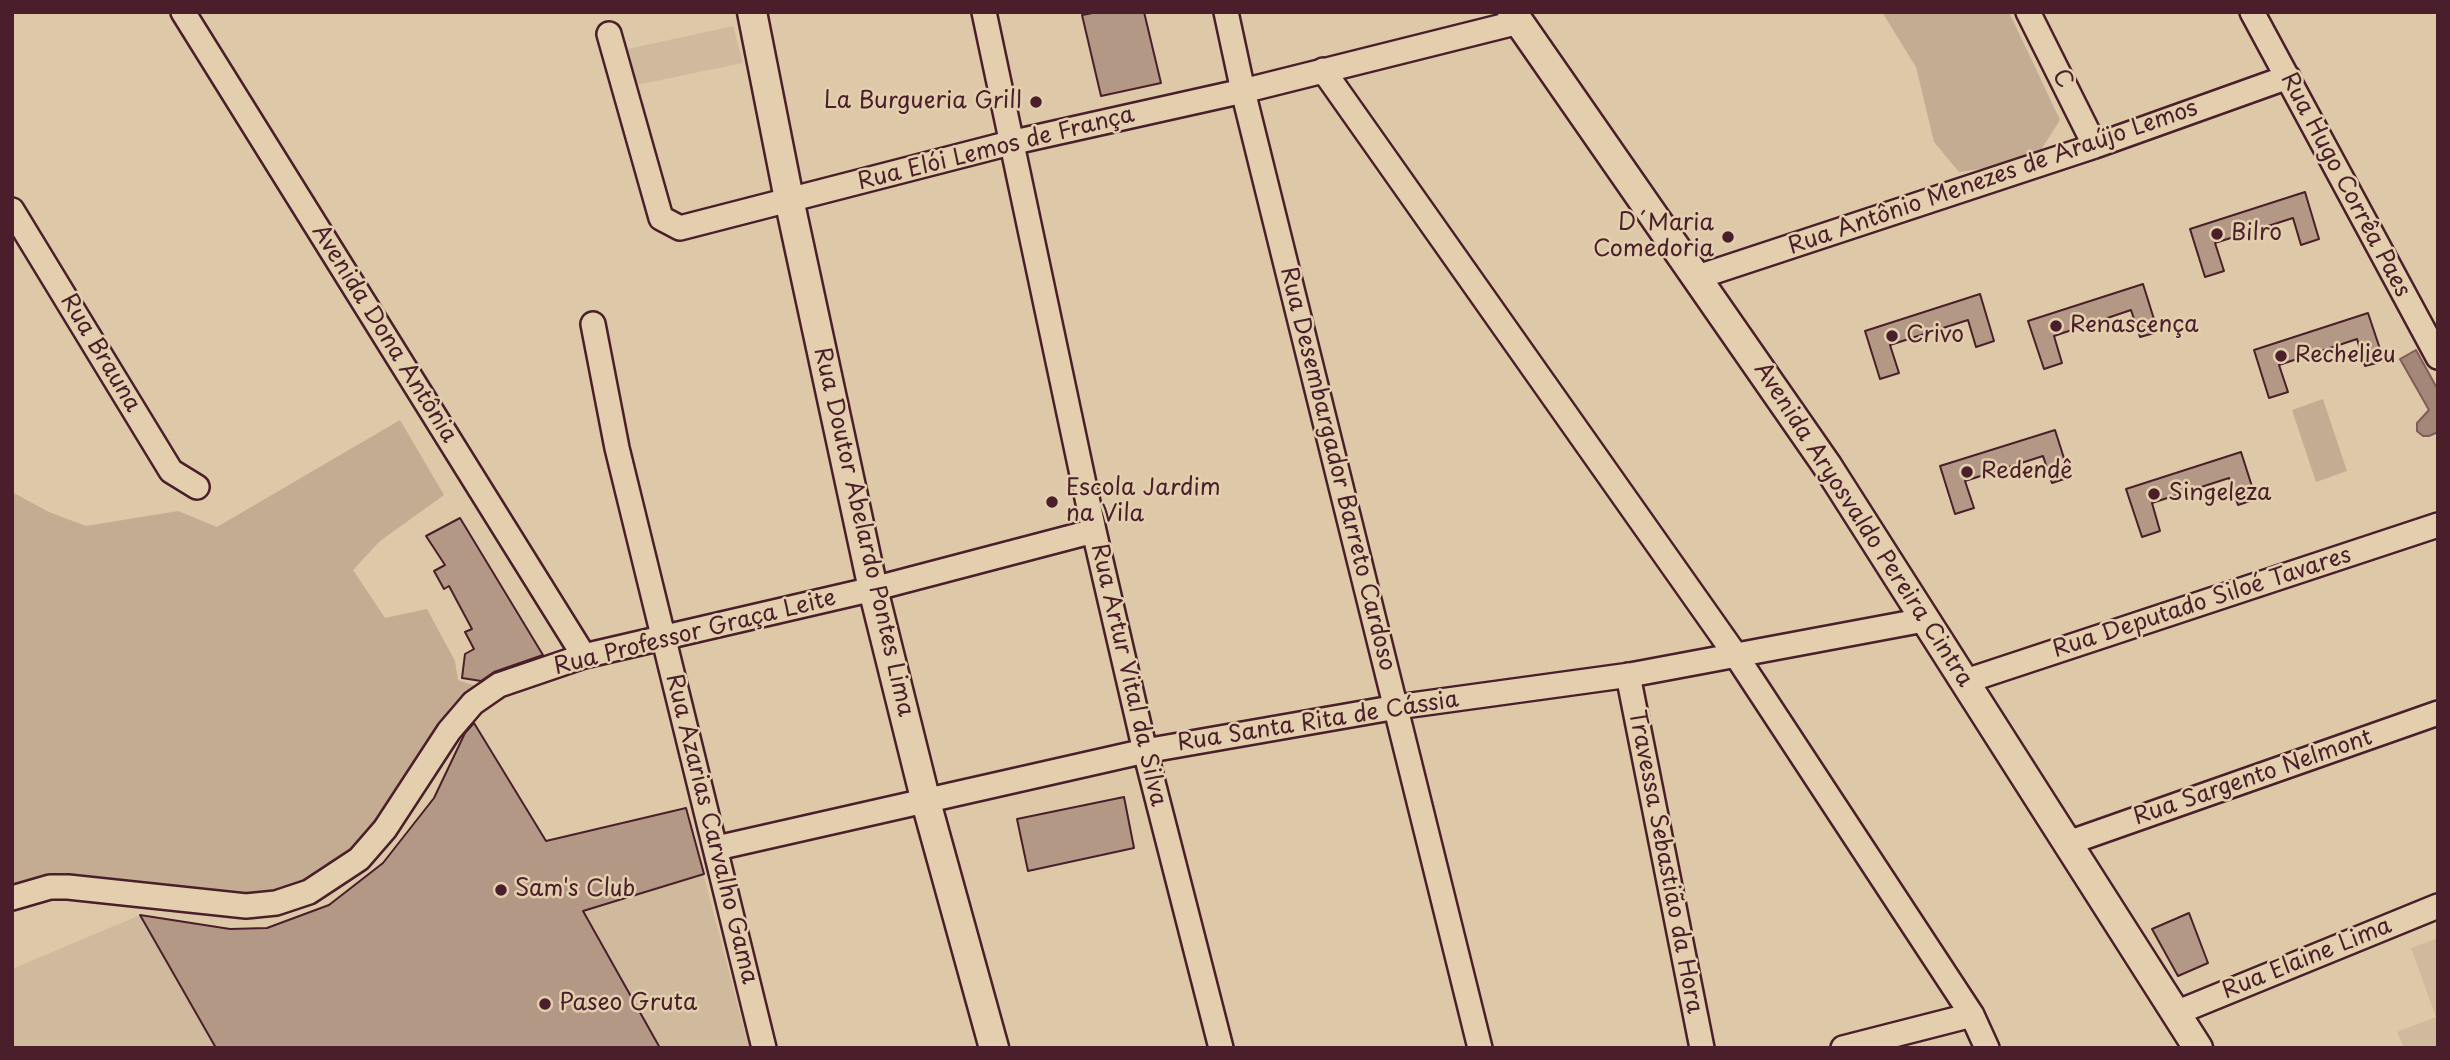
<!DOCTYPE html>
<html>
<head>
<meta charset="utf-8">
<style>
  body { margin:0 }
  #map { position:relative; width:2450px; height:1060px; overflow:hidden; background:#ddc8a8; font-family:"Playpen Sans",sans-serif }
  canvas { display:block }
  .frame { position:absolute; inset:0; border:14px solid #4a1f2b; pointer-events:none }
</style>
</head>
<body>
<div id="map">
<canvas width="2450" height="1060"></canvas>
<div class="frame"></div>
</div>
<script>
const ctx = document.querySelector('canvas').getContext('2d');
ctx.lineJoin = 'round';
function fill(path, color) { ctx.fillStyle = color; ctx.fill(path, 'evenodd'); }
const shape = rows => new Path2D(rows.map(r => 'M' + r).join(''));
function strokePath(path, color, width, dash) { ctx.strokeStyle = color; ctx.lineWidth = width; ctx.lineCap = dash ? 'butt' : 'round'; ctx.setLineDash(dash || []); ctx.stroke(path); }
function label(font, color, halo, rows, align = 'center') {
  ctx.font = font + ' "Playpen Sans",sans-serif'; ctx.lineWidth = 5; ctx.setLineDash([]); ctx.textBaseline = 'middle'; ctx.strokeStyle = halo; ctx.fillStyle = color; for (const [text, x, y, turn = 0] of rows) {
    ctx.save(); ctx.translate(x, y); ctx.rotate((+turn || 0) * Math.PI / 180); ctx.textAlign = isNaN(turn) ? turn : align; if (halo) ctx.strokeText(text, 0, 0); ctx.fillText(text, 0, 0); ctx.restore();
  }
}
fill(shape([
  [733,26,743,63,636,85,628,49],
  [472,720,546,841,686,808,749,1048,12,1048,12,969,140,915,230,929,266,928,329,905,383,863,434,798],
  [2438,938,2438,1048,2404,1048,2397,1032,2436,1017,2411,948]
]), '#d0ba9e');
fill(shape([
  [1882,12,2009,12,2060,120,2034,161,1959,172,1934,142,1916,67],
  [2323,399,2347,471,2316,482,2292,410],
  [400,420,444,495,380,541,353,570,385,618,427,609,455,661,458,680,479,687,351,860,293,891,225,900,113,878,54,879,12,889,12,492,49,512,86,526,178,511,217,527]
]), '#c4ac93');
const water = shape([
  [2416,350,2438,390,2438,432,2429,436,2423,436,2417,431,2417,423,2429,410,2400,359,2416,350]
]);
fill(water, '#a48778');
strokePath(water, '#805d59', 2);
const building = shape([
  [1098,12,1144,12,1161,83,1101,96,1082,15,1098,12],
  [2305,192,2319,239,2301,245,2293,218,2215,243,2224,271,2205,277,2190,229,2305,192],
  [2143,284,2158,332,2140,337,2131,310,2054,336,2062,363,2044,369,2028,321,2143,284],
  [1980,294,1994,341,1976,347,1968,320,1890,345,1899,373,1880,379,1865,331,1980,294],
  [2368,313,2384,361,2365,366,2357,339,2279,365,2288,392,2269,398,2254,350,2368,313],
  [2055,430,2070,477,2052,483,2043,456,1965,481,1974,508,1955,514,1940,466,2055,430],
  [2241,452,2256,499,2238,505,2229,478,2152,503,2160,531,2142,537,2126,489,2241,452],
  [460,518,543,655,494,672,481,681,462,678,465,654,474,649,465,632,472,629,449,586,444,589,434,571,445,565,426,536,460,518],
  [474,723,546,841,686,808,704,874,583,911,660,1048,216,1048,140,915,230,929,267,928,329,905,383,863,434,798,465,733,474,723],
  [1124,797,1134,848,1028,871,1017,819,1124,797],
  [2189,913,2208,963,2178,976,2152,929,2189,913]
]);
fill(building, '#b39985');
strokePath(building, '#4a1f2b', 2);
const minor = shape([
  [183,12,584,656],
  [984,12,1094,531,1145,751,1221,1048],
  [1226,12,1243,91,1480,1048],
  [2028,12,2095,146],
  [2252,12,2438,357],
  [609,34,661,218,680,228,1010,143,1243,91,1519,22],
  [1323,70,1737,657,1972,1015,1987,1048],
  [12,210,171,471,197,487],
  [1698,277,2095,146,2288,77],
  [593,324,617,448,764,1048],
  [1628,675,1702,1048],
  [1966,681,2438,525],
  [2068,843,2438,713],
  [717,848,1145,751,1397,707,1630,675,1924,620],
  [12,898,50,887,68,887,246,906,276,903,309,892,359,859,385,829,449,731,473,703,499,685,584,656,873,589,1094,531],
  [2176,1013,2438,906],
  [1843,1048,1972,1015]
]);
const major = shape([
  [752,12,789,199,873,589,926,802,994,1048],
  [1512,12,1828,467,2198,1048]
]);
strokePath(minor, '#4a1f2b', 28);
strokePath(major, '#4a1f2b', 33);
strokePath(minor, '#e3cfad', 23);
strokePath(major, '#e3cfad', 28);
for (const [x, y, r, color] of [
  [1036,102,7,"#4a1f2b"],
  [2217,234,7,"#4a1f2b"],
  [1728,237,7,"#4a1f2b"],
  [2056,326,7,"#4a1f2b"],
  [1892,336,7,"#4a1f2b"],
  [2281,356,7,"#4a1f2b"],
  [1967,472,7,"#4a1f2b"],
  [2154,494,7,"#4a1f2b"],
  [1052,502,7,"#4a1f2b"],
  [501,890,7,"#4a1f2b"],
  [545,1004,7,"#4a1f2b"]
]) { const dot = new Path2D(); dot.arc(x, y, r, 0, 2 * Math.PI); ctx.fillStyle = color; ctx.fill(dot); strokePath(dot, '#e3cfad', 2.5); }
label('23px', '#4a1f2b', '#e3cfad', [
  ["C",2062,79,63],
  ["Rua Elói Lemos de França",996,149,-14],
  ["Rua Antônio Menezes de Araújo Lemos",1993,178,-19],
  ["Rua Hugo Corrêa Paes",2345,185,62],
  ["Avenida Dona Antônia",384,334,58],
  ["Rua Brauna",100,353,59],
  ["Rua Desembargador Barreto Cardoso",1337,469,76],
  ["Avenida Aryosvaldo Pereira Cintra",1863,525,57],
  ["Rua Doutor Abelardo Pontes Lima",863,532,77],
  ["Rua Deputado Siloé Tavares",2202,603,-18],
  ["Rua Professor Graça Leite",695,633,-14],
  ["Rua Artur Vital da Silva",1128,675,77],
  ["Rua Santa Rita de Cássia",1318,722,-9],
  ["Rua Sargento Nelmont",2253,778,-19],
  ["Rua Azarias Carvalho Gama",711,829,76],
  ["Travessa Sebastião da Hora",1665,862,79],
  ["Rua Elaine Lima",2307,959,-22]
]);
label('23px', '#4a1f2b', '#e3cfad', [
  ["La Burgueria Grill",1022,102,"right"],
  ["D´Maria",1714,224,"right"],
  ["Comedoria",1714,250,"right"],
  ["Bilro",2231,234],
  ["Renascença",2070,326],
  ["Crivo",1906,336],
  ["Rechelieu",2295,356],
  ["Redendê",1981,472],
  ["Escola Jardim",1066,489],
  ["na Vila",1066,515],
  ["Singeleza",2168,494],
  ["Sam's Club",515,890],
  ["Paseo Gruta",559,1004]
], 'left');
</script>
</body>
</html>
